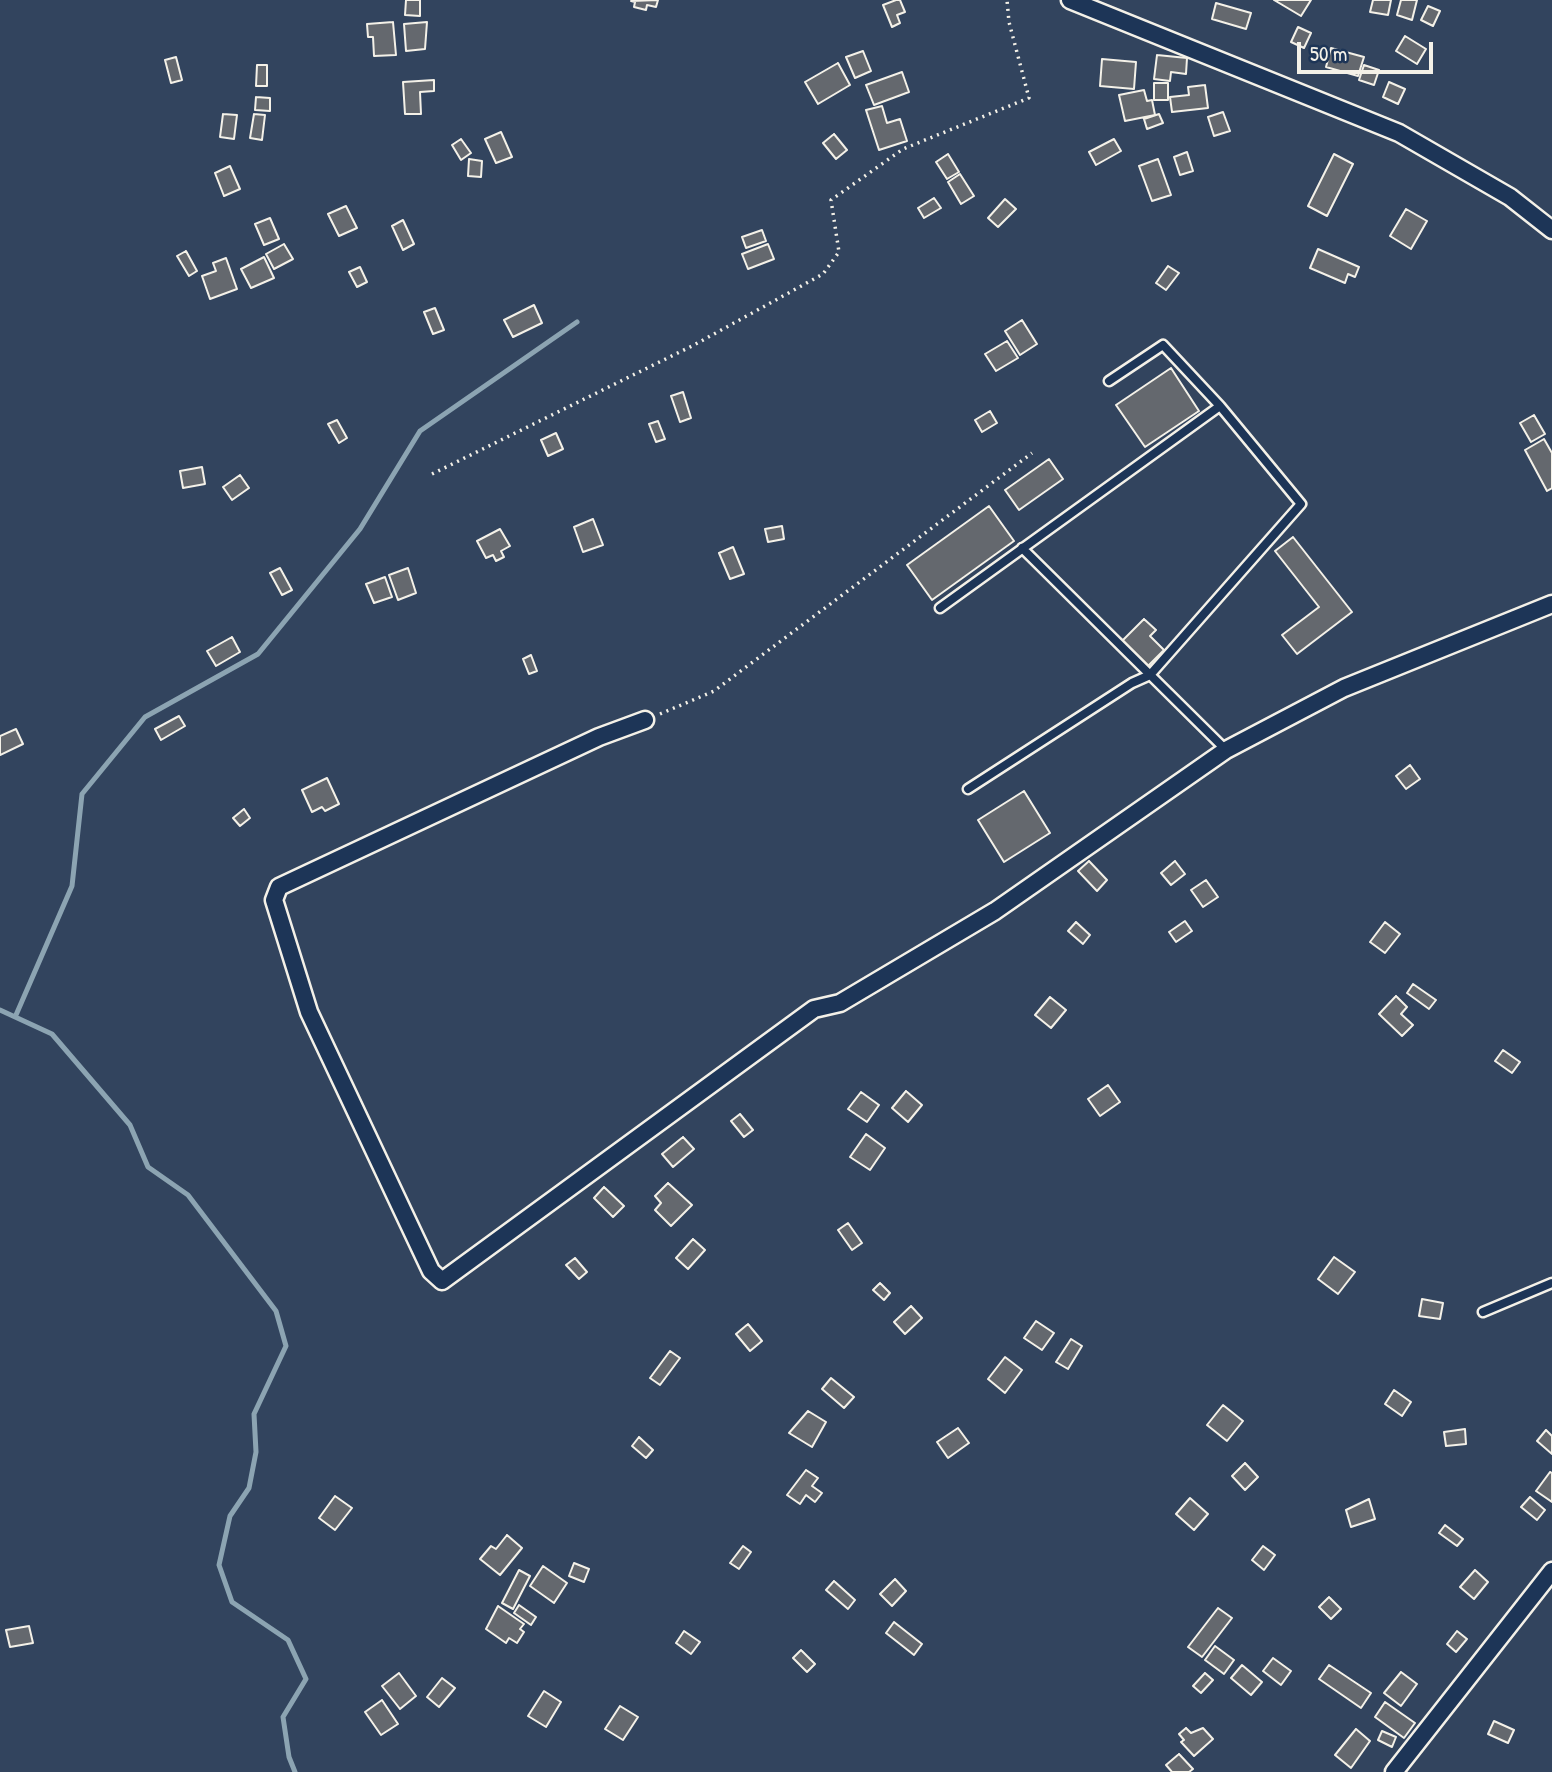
<!DOCTYPE html>
<html>
<head>
<meta charset="utf-8">
<style>
  body { margin:0 }
  #map { position:relative; width:1552px; height:1772px; overflow:hidden; background:#32445e; font-family:"Patrick Hand",sans-serif }
  canvas { display:block }
  .scale { position:absolute; left:1297px; top:42px; width:136px; height:32px; box-sizing:border-box; border:4px solid #f4f1e8; border-top:0; padding-left:9px; font-size:21px; line-height:24px; white-space:nowrap; color:#f4f1e8; -webkit-text-stroke:5px #1d3557; paint-order:stroke }
</style>
</head>
<body>
<div id="map">
<canvas width="1552" height="1772"></canvas>
<div class="scale">50 m</div>
</div>
<script>
const ctx = document.querySelector('canvas').getContext('2d');
ctx.lineJoin = 'round';
const shape = rows => new Path2D(rows.map(r => 'M' + r).join(''));
function strokePath(path, color, width, dash) { ctx.strokeStyle = color; ctx.lineWidth = width; ctx.lineCap = dash ? 'butt' : 'round'; ctx.setLineDash(dash || []); ctx.stroke(path); }
function fill(path, color) { ctx.fillStyle = color; ctx.fill(path, 'evenodd'); }
strokePath(shape([
  [0,1010,52,1034,130,1125,148,1167,188,1195,276,1311,286,1346,254,1414,256,1452,249,1488,230,1516,219,1565,232,1602,288,1640,306,1679,283,1717,289,1757,295,1772],
  [16,1015,72,886,82,794,145,717,258,654,360,529,420,431,577,322]
]), '#8ca4b2', 5);
const building = shape([
  [406,0,420,0,420,16,405,15,406,0],
  [658,0,656,7,647,5,646,10,634,7,635,2,631,1,658,0],
  [896,0,900,0,905,12,897,15,900,23,892,27,883,5,896,0],
  [1274,0,1311,0,1301,16,1274,0],
  [1373,0,1391,0,1388,15,1370,12,1373,0],
  [1401,0,1417,0,1412,20,1397,15,1401,0],
  [1216,3,1251,13,1246,29,1212,19,1216,3],
  [1428,6,1440,11,1433,26,1421,20,1428,6],
  [393,22,396,55,374,56,373,37,368,37,367,24,393,22],
  [427,22,425,49,406,51,404,24,427,22],
  [1298,27,1311,33,1304,48,1291,42,1298,27],
  [1405,36,1426,49,1417,64,1396,51,1405,36],
  [1331,48,1364,57,1358,76,1326,67,1331,48],
  [863,51,871,71,855,78,846,57,863,51],
  [1157,55,1187,58,1186,74,1171,72,1170,81,1154,79,1157,55],
  [176,57,182,80,171,83,165,60,176,57],
  [1102,59,1136,62,1134,89,1100,86,1102,59],
  [838,63,850,85,818,104,805,82,838,63],
  [257,65,267,65,267,86,256,86,257,65],
  [1364,65,1379,70,1374,85,1359,80,1364,65],
  [902,72,909,92,874,105,866,85,902,72],
  [434,80,434,91,420,92,421,114,405,114,403,82,434,80],
  [1389,82,1405,89,1398,104,1383,97,1389,82],
  [1154,83,1168,83,1168,100,1154,100,1154,83],
  [1205,85,1208,108,1172,112,1170,97,1189,95,1188,87,1205,85],
  [1144,90,1147,101,1152,100,1155,115,1125,121,1119,95,1144,90],
  [256,97,270,98,270,111,255,110,256,97],
  [882,106,887,123,900,119,907,141,879,150,866,110,882,106],
  [1223,112,1230,131,1214,136,1208,117,1223,112],
  [223,114,237,115,234,139,220,137,223,114],
  [254,114,265,115,262,140,250,138,254,114],
  [1159,114,1163,123,1147,129,1144,119,1159,114],
  [501,132,512,157,496,163,485,139,501,132],
  [834,134,847,150,836,159,823,143,834,134],
  [461,139,471,153,461,160,452,145,461,139],
  [1114,139,1121,151,1096,165,1089,152,1114,139],
  [1187,152,1193,171,1180,175,1174,157,1187,152],
  [948,154,959,172,947,179,936,162,948,154],
  [1334,154,1353,164,1327,216,1308,206,1334,154],
  [469,159,482,161,481,177,468,176,469,159],
  [1158,159,1171,195,1152,201,1139,166,1158,159],
  [230,166,240,189,224,196,215,173,230,166],
  [960,174,974,196,961,204,948,182,960,174],
  [934,198,941,208,924,218,918,208,934,198],
  [1005,199,1016,209,998,227,988,218,1005,199],
  [346,206,357,228,339,236,328,214,346,206],
  [1406,209,1427,221,1411,249,1390,236,1406,209],
  [270,218,279,239,264,245,255,224,270,218],
  [403,220,414,244,403,250,392,226,403,220],
  [762,230,766,241,746,248,742,237,762,230],
  [284,244,293,259,274,269,266,254,284,244],
  [768,244,774,259,748,269,742,254,768,244],
  [1318,249,1359,267,1355,277,1348,274,1345,283,1310,268,1318,249],
  [186,251,197,271,189,276,177,256,186,251],
  [264,257,274,278,251,288,241,269,264,257],
  [226,258,237,289,210,299,202,276,216,271,213,263,226,258],
  [1168,266,1179,273,1166,290,1156,283,1168,266],
  [360,267,367,282,357,287,349,272,360,267],
  [534,305,542,323,513,337,504,320,534,305],
  [435,308,444,330,433,334,424,312,435,308],
  [1022,320,1037,344,1020,355,1005,331,1022,320],
  [1007,341,1018,358,996,371,985,354,1007,341],
  [1171,368,1199,411,1145,447,1116,405,1171,368],
  [683,392,691,418,680,422,671,396,683,392],
  [990,411,997,423,982,432,975,420,990,411],
  [1534,415,1545,434,1531,442,1520,423,1534,415],
  [337,420,347,438,339,443,328,424,337,420],
  [658,421,665,439,656,442,649,424,658,421],
  [556,433,563,449,548,456,541,440,556,433],
  [1544,439,1552,453,1552,488,1547,491,1525,450,1544,439],
  [1049,459,1063,479,1019,510,1005,490,1049,459],
  [202,467,205,484,183,488,180,471,202,467],
  [240,475,249,488,232,500,223,487,240,475],
  [989,506,1014,541,932,600,907,565,989,506],
  [593,519,603,545,583,552,574,527,593,519],
  [782,526,784,539,768,542,765,529,782,526],
  [500,529,510,546,501,551,504,557,496,561,493,555,486,558,477,541,500,529],
  [1293,537,1352,612,1297,654,1282,635,1319,607,1275,551,1293,537],
  [733,547,744,574,730,579,719,553,733,547],
  [280,568,292,590,282,595,270,573,280,568],
  [408,568,416,593,398,600,389,575,408,568],
  [385,577,392,597,374,603,366,584,385,577],
  [1144,619,1156,630,1150,636,1164,650,1147,667,1122,641,1144,619],
  [232,637,240,652,216,666,207,651,232,637],
  [531,655,537,671,529,674,523,659,531,655],
  [179,716,185,726,161,740,155,729,179,716],
  [16,729,23,744,0,755,0,736,16,729],
  [1410,765,1420,779,1406,789,1396,776,1410,765],
  [327,778,339,804,325,811,322,807,312,812,302,790,327,778],
  [1024,791,1050,833,1004,862,978,820,1024,791],
  [244,809,250,818,240,826,233,818,244,809],
  [1089,861,1107,880,1097,891,1078,871,1089,861],
  [1175,861,1185,874,1171,885,1161,873,1175,861],
  [1206,880,1218,897,1203,907,1191,890,1206,880],
  [1185,921,1192,931,1176,942,1169,932,1185,921],
  [1076,922,1090,935,1083,944,1068,931,1076,922],
  [1385,922,1400,934,1385,953,1370,942,1385,922],
  [1413,984,1436,1000,1429,1009,1407,993,1413,984],
  [1396,996,1407,1007,1401,1014,1413,1025,1402,1036,1379,1014,1396,996],
  [1050,997,1066,1010,1051,1028,1035,1015,1050,997],
  [1503,1050,1520,1062,1512,1073,1495,1061,1503,1050],
  [1108,1085,1120,1102,1100,1116,1088,1099,1108,1085],
  [906,1091,922,1105,908,1122,892,1108,906,1091],
  [861,1092,879,1105,867,1122,848,1109,861,1092],
  [740,1114,753,1130,744,1137,731,1121,740,1114],
  [866,1134,885,1148,870,1170,850,1157,866,1134],
  [683,1137,694,1149,673,1167,662,1154,683,1137],
  [668,1183,692,1205,671,1226,655,1210,661,1203,655,1196,668,1183],
  [604,1187,624,1206,613,1217,594,1198,604,1187],
  [848,1223,862,1243,852,1250,838,1230,848,1223],
  [693,1239,705,1250,688,1269,676,1258,693,1239],
  [1334,1257,1355,1272,1338,1294,1318,1279,1334,1257],
  [575,1258,587,1272,579,1279,566,1265,575,1258],
  [880,1283,890,1293,884,1300,873,1290,880,1283],
  [1422,1299,1443,1303,1440,1319,1419,1316,1422,1299],
  [911,1306,922,1318,905,1334,894,1322,911,1306],
  [1036,1321,1054,1333,1042,1350,1024,1338,1036,1321],
  [748,1324,762,1341,750,1351,736,1334,748,1324],
  [1071,1339,1082,1346,1068,1369,1056,1362,1071,1339],
  [670,1351,680,1358,660,1385,650,1378,670,1351],
  [1005,1357,1022,1370,1005,1393,988,1379,1005,1357],
  [831,1378,854,1397,844,1408,822,1389,831,1378],
  [1394,1390,1411,1402,1402,1416,1385,1404,1394,1390],
  [1223,1405,1243,1421,1227,1441,1207,1425,1223,1405],
  [808,1411,826,1422,812,1447,789,1433,808,1411],
  [958,1428,969,1443,948,1458,937,1442,958,1428],
  [1465,1429,1466,1444,1446,1446,1444,1432,1465,1429],
  [1546,1430,1552,1436,1552,1454,1537,1441,1546,1430],
  [639,1437,653,1450,646,1458,632,1446,639,1437],
  [1245,1463,1258,1477,1245,1490,1232,1476,1245,1463],
  [806,1470,818,1478,812,1486,822,1493,815,1502,806,1495,800,1504,787,1495,806,1470],
  [1550,1472,1552,1473,1552,1502,1536,1491,1550,1472],
  [335,1496,352,1508,335,1530,319,1518,335,1496],
  [1530,1497,1545,1510,1537,1520,1521,1507,1530,1497],
  [1190,1498,1208,1514,1194,1530,1176,1514,1190,1498],
  [1369,1499,1375,1519,1351,1527,1346,1510,1369,1499],
  [1445,1525,1463,1539,1457,1546,1439,1533,1445,1525],
  [507,1535,522,1548,500,1575,480,1559,491,1546,496,1549,507,1535],
  [743,1546,751,1552,739,1569,730,1563,743,1546],
  [1263,1546,1275,1555,1264,1570,1252,1560,1263,1546],
  [574,1563,589,1569,584,1582,569,1576,574,1563],
  [543,1566,567,1583,554,1603,530,1586,543,1566],
  [519,1570,530,1576,513,1609,502,1603,519,1570],
  [1475,1570,1488,1582,1474,1599,1460,1587,1475,1570],
  [895,1579,906,1591,892,1606,880,1594,895,1579],
  [834,1581,855,1600,848,1609,826,1590,834,1581],
  [1329,1597,1341,1609,1331,1619,1319,1607,1329,1597],
  [519,1605,536,1617,531,1625,514,1613,519,1605],
  [498,1606,524,1624,520,1629,524,1632,517,1643,509,1638,506,1643,486,1629,498,1606],
  [1218,1608,1232,1618,1202,1657,1188,1647,1218,1608],
  [894,1622,922,1644,914,1655,886,1633,894,1622],
  [29,1626,33,1643,10,1647,6,1630,29,1626],
  [684,1631,700,1642,691,1654,676,1643,684,1631],
  [1457,1631,1467,1639,1456,1652,1447,1644,1457,1631],
  [1215,1646,1234,1660,1224,1674,1205,1660,1215,1646],
  [801,1650,815,1664,807,1672,793,1658,801,1650],
  [1273,1658,1291,1671,1281,1685,1263,1671,1273,1658],
  [1242,1665,1262,1682,1251,1695,1231,1678,1242,1665],
  [1329,1665,1371,1693,1361,1708,1319,1679,1329,1665],
  [1401,1672,1417,1684,1401,1706,1384,1693,1401,1672],
  [399,1673,416,1696,400,1709,382,1686,399,1673],
  [1205,1673,1213,1680,1201,1693,1193,1686,1205,1673],
  [442,1678,455,1688,439,1707,427,1697,442,1678],
  [544,1691,561,1702,546,1727,528,1716,544,1691],
  [382,1700,398,1724,381,1735,365,1712,382,1700],
  [1385,1702,1415,1723,1404,1738,1375,1717,1385,1702],
  [620,1706,638,1717,623,1740,605,1729,620,1706],
  [1494,1721,1514,1730,1508,1743,1488,1734,1494,1721],
  [1186,1728,1191,1733,1203,1728,1213,1739,1194,1756,1181,1742,1184,1740,1179,1734,1186,1728],
  [1356,1729,1370,1741,1351,1768,1335,1755,1356,1729],
  [1382,1731,1396,1737,1392,1747,1378,1740,1382,1731],
  [1179,1754,1193,1769,1189,1772,1172,1772,1166,1765,1179,1754]
]);
fill(building, '#64686e');
strokePath(building, '#f4f1e8', 2);
const service = shape([
  [1022,548,1226,750],
  [940,608,1220,406],
  [968,789,1132,683,1150,675,1301,504,1220,406,1163,345,1109,381],
  [1483,1312,1552,1283]
]);
const minor = shape([
  [1070,0,1399,133,1510,197,1552,230],
  [645,720,599,737,279,887,274,900,309,1012,431,1271,442,1281,814,1009,840,1003,995,911,1226,750,1344,688,1552,604],
  [1394,1772,1552,1571]
]);
strokePath(service, '#f4f1e8', 13);
strokePath(minor, '#f4f1e8', 21);
strokePath(shape([
  [432,474,694,345,823,274,839,252,831,200,903,149,1029,98,1009,22,1007,0],
  [660,714,714,691,1032,453]
]), '#f4f1e8', 3.5, [2, 5]);
strokePath(service, '#1d3557', 8);
strokePath(minor, '#1d3557', 16);
</script>
</body>
</html>
